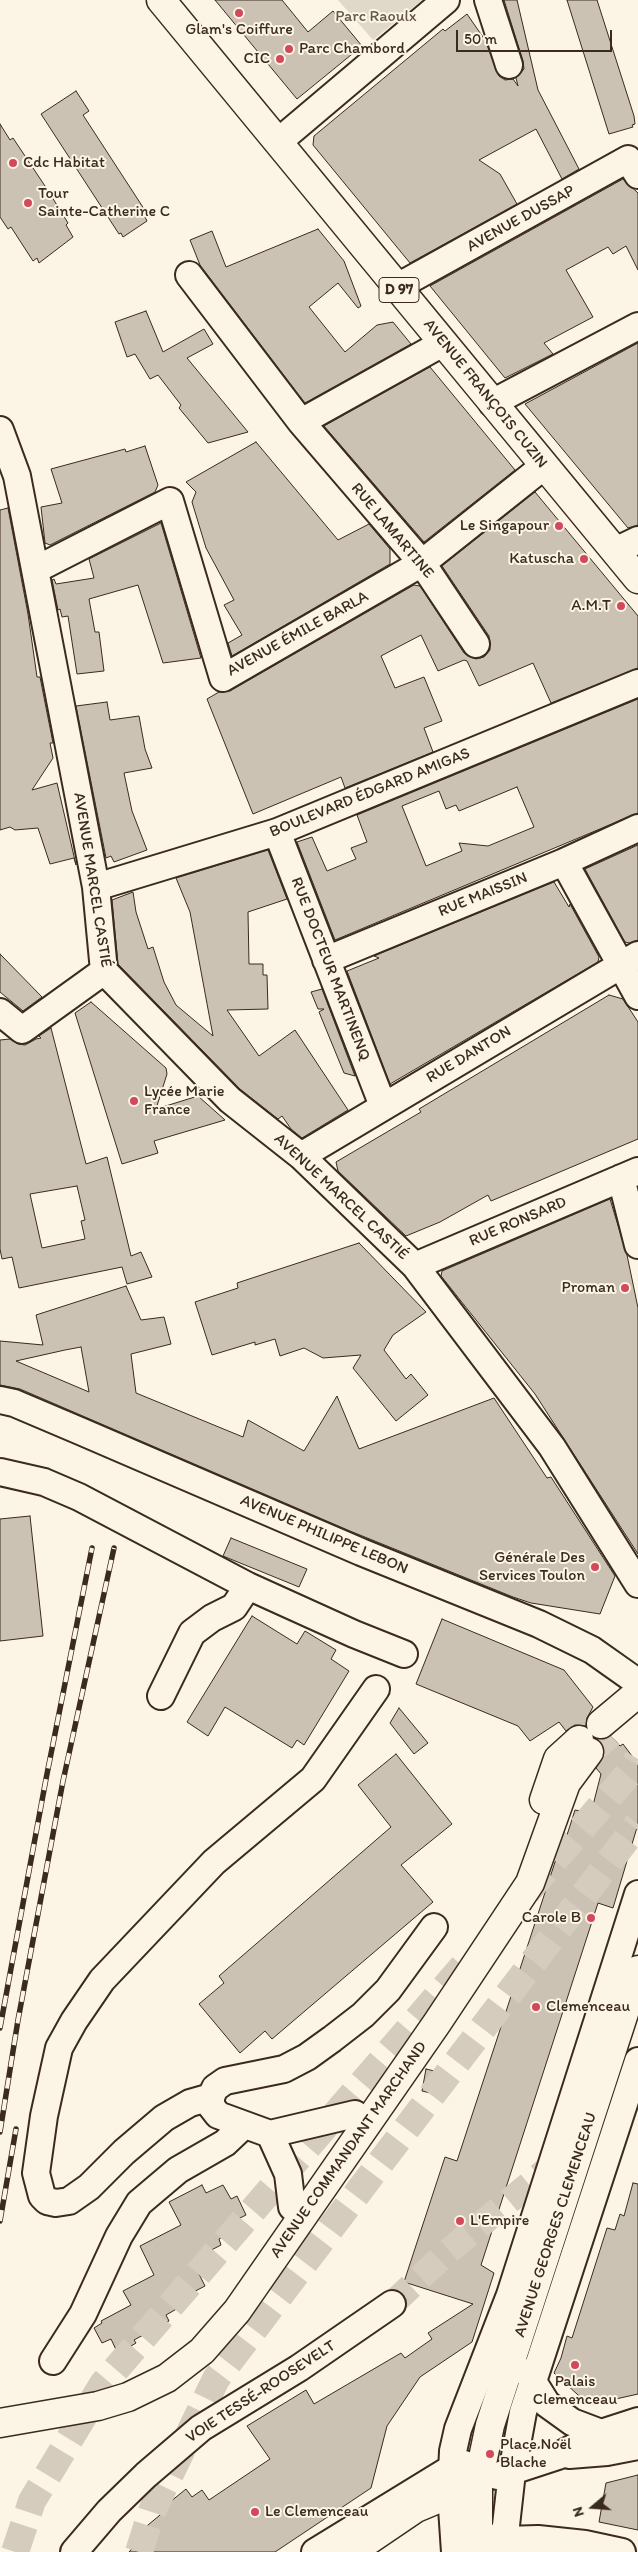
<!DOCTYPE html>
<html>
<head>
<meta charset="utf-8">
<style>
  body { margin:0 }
  #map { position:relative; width:638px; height:2552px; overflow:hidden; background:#fcf5e5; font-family:Itim,sans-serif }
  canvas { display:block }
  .north { position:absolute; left:568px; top:2482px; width:50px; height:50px; -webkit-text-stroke:4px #fcf5e5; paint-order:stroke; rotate:252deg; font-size:14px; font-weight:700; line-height:20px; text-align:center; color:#3b2a1e }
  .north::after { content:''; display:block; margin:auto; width:18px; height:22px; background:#3b2a1e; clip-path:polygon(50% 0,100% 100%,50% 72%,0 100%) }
  .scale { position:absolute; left:456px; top:30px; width:156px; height:22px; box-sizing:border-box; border:2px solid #3b2a1e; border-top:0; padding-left:6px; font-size:15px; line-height:18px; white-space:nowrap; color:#3b2a1e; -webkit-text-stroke:4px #fcf5e5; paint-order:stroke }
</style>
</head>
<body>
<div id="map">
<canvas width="638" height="2552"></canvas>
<div class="north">N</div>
<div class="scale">50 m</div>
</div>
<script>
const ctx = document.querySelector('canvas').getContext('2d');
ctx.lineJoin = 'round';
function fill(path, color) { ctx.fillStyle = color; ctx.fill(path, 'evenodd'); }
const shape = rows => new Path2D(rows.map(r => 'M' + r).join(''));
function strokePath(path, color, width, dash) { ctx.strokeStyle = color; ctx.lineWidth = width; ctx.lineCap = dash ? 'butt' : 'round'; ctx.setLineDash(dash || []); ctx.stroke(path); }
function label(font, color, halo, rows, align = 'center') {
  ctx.font = font + ' Itim,sans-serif'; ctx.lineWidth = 4; ctx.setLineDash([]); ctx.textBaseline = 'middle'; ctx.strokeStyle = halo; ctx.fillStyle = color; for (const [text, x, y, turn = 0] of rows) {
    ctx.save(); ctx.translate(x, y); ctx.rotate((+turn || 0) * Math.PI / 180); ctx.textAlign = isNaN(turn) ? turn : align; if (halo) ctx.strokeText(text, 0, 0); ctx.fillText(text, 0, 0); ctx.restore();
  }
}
fill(shape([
  [338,0,422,0,373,40]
]), '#e0d8c8');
const building = shape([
  [215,0,282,0,308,32,333,11,362,46,297,99,215,0],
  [504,0,517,0,538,90,579,169,562,179,536,129,479,160,500,174,517,204,410,263,313,145,314,136,443,29,445,31,467,14,485,40,499,76,505,80,513,79,518,86,516,78,524,69,523,61,504,0],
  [567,0,597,0,634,116,635,124,632,125,633,127,609,134,567,0],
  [76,91,89,111,83,115,148,215,145,217,147,221,123,237,121,233,119,234,41,114,76,91],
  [0,124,10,140,13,138,47,189,68,223,66,225,73,237,39,263,37,258,33,261,11,227,8,229,0,217,0,124],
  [623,179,638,193,638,270,626,246,613,254,608,247,566,270,593,317,544,343,553,354,505,378,430,286,623,179],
  [318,229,344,261,361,306,358,308,338,283,309,307,345,352,377,325,393,322,411,344,305,403,200,265,190,240,212,231,226,267,318,229],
  [146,311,163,352,204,329,213,344,187,358,248,432,208,443,179,408,181,405,158,375,150,379,135,354,127,357,115,322,146,311],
  [638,343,638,525,628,528,525,404,638,343],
  [430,367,515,470,424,542,324,426,430,367],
  [256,442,338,540,369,524,390,549,390,564,232,656,228,643,242,635,224,605,234,600,206,548,192,502,196,492,186,482,256,442],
  [145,446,158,485,155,492,50,545,45,543,41,507,62,503,51,469,125,449,126,452,145,446],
  [535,492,638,616,638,668,551,703,533,663,479,686,467,661,464,660,438,671,421,635,381,656,395,688,424,677,442,721,424,728,433,752,345,788,341,777,253,814,207,699,219,692,230,691,414,585,420,586,464,653,476,659,484,657,490,650,489,636,442,566,535,492],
  [8,508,28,614,37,677,40,677,53,743,50,743,53,758,32,790,57,783,76,865,74,858,50,864,38,828,15,830,10,827,0,830,0,510,8,508],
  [161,523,201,658,163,663,138,585,89,599,95,632,99,632,104,671,77,674,68,616,62,617,60,609,58,610,52,580,54,579,56,584,94,578,89,559,161,523],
  [638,699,638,813,335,940,297,842,312,837,327,871,356,859,351,848,367,842,357,815,638,699],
  [517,787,534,827,488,846,459,843,462,851,426,866,402,806,439,791,446,809,456,805,459,811,517,787],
  [107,702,110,720,139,716,145,749,152,768,124,773,132,811,147,850,114,862,111,856,106,858,76,706,107,702],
  [638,845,638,940,629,943,625,942,585,869,638,845],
  [268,850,287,899,248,912,249,964,263,964,263,975,267,975,268,1009,227,1010,259,1056,295,1030,348,1110,302,1138,291,1129,282,1116,278,1119,240,1089,118,964,112,900,133,892,136,912,148,949,153,947,164,982,176,1005,213,1036,190,912,176,878,268,850],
  [554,882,569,907,570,904,599,957,598,962,390,1084,347,971,379,958,374,956,554,882],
  [0,954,42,997,23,1011,0,992,0,954],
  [322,989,355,1076,344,1073,319,1012,324,1009,318,1009,311,992,322,989],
  [609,995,623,999,638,1022,638,1139,491,1201,488,1195,440,1222,406,1236,338,1171,336,1162,421,1112,419,1109,609,995],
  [91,1002,166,1068,167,1074,156,1109,198,1096,225,1120,154,1141,158,1153,122,1164,75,1013,91,1002],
  [51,1028,86,1164,107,1157,131,1256,141,1252,152,1277,127,1284,122,1267,19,1288,12,1257,2,1259,0,1249,0,1040,10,1039,18,1044,25,1045,36,1039,41,1038,39,1036,51,1028],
  [77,1186,85,1220,81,1221,85,1239,42,1248,30,1194,77,1186],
  [610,1199,627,1255,638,1308,638,1554,535,1394,441,1276,442,1271,610,1199],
  [359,1243,426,1312,393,1335,384,1350,406,1379,411,1374,428,1395,396,1421,353,1368,361,1355,323,1358,304,1348,280,1356,275,1339,255,1345,255,1342,212,1355,195,1302,238,1288,237,1283,359,1243],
  [126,1286,141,1320,164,1317,171,1344,131,1354,136,1393,243,1437,248,1420,304,1451,337,1396,359,1449,494,1398,547,1478,551,1477,615,1576,600,1614,531,1603,513,1597,350,1531,20,1389,0,1385,0,1341,43,1345,36,1315,126,1286],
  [81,1347,89,1392,16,1361,65,1350,81,1347],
  [30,1516,43,1636,0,1641,0,1519,30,1516],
  [231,1538,307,1569,299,1587,223,1556,231,1538],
  [252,1616,297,1644,305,1631,336,1650,331,1659,349,1671,304,1745,297,1740,292,1748,225,1707,208,1736,187,1722,252,1616],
  [442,1619,564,1670,593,1707,587,1718,586,1726,575,1725,566,1731,559,1722,530,1741,518,1726,416,1684,442,1619],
  [399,1708,428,1743,414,1754,390,1723,399,1708],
  [611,1736,620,1746,623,1744,638,1764,638,1824,613,1908,598,1903,481,2265,494,2273,472,2342,420,2377,387,2426,371,2488,275,2552,129,2552,145,2534,142,2530,166,2510,165,2506,186,2489,192,2497,202,2490,209,2500,270,2459,247,2426,306,2390,314,2404,401,2353,405,2358,432,2339,428,2333,473,2304,404,2282,445,2157,457,2161,556,1859,559,1860,575,1810,591,1813,601,1774,596,1768,605,1753,603,1745,597,1739,604,1739,611,1736],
  [396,1754,452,1824,401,1865,433,1902,272,2039,265,2031,240,2053,199,2004,224,1983,219,1976,391,1827,358,1785,396,1754],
  [426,2069,447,2074,443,2096,422,2091,426,2069],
  [633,2183,638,2184,638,2394,589,2405,554,2373,561,2358,567,2336,572,2338,607,2228,615,2230,620,2214,624,2216,633,2183],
  [202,2185,206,2193,223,2185,231,2199,237,2196,246,2215,234,2221,238,2228,219,2239,221,2245,192,2260,205,2286,178,2300,180,2307,166,2315,169,2321,134,2340,136,2343,118,2354,111,2339,102,2343,94,2328,102,2323,101,2321,131,2305,123,2291,154,2275,140,2246,181,2225,169,2202,202,2185],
  [638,2475,638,2530,599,2522,606,2483,638,2475]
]);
fill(building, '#ccc2b3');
strokePath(building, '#3b2a1e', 1);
strokePath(shape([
  [392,2304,444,2255,632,2099]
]), '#d5ccbd', 26, [26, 13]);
strokePath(shape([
  [589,1752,610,1734]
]), '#d5ccbd', 28, [28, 14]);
strokePath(shape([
  [527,1892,630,1772,638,1759],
  [15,2552,32,2501,103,2384,466,1963],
  [139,2552,152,2511,216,2379,638,1824]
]), '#d5ccbd', 28, [28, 14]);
const minor = shape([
  [488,0,509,65],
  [278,142,446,0],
  [189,275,301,422,422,563,476,644],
  [397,287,628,159,638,175],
  [492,403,638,326],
  [301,422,443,343],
  [0,430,17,476,96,887,104,971,230,1100,301,1156,415,1266,552,1447,638,1584],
  [615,551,638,540],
  [35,570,170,501,223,678,422,563,544,466],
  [277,832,383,1106],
  [564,862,638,996],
  [96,887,277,832,638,683],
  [326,960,564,862,638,828],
  [0,1012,22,1030,104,971],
  [301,1156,638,955],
  [621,1178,638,1245],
  [415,1266,638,1171],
  [0,1400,14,1403,80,1431,361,1552,539,1624,592,1650,633,1679,638,1686],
  [0,1472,44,1482,79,1497,248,1586,354,1634,404,1654],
  [161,1696,192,1633,212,1618,234,1607,248,1586],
  [211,2097,190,2103,164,2118,124,2152,89,2187,69,2201,56,2203,47,2201,42,2196,36,2173,44,2116,59,2048,74,2021,102,1980,214,1862,313,1779,376,1689],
  [355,2114,270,2134,218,2115,211,2106,211,2097,215,2088,225,2081,284,2069,307,2057,332,2039,363,2015,388,1990,434,1927],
  [270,2134,288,2174,292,2207],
  [53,2361,83,2314,119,2236,139,2203,178,2170,225,2143,244,2125],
  [527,2372,547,2404,572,2422,601,2433],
  [569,2455,607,2452,638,2446],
  [497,2476,558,2456,601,2433,638,2421],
  [488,2537,504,2540,538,2539,585,2544,622,2552],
  [74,2552,109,2511,146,2475,201,2428,299,2368,392,2304],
  [315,2552,452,2468,464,2464],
  [455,2552,451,2493,453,2451,458,2429,510,2295,638,1894],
  [503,2552,512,2472,523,2412,638,2061]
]);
const major = shape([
  [161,0,638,579],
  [601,1724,638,1693],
  [544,1800,558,1759,579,1740],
  [0,2423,98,2406,128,2397,167,2378,202,2351,237,2311,437,2023,530,1883,566,1783,589,1752],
  [351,2552,416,2508,478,2482],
  [478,2552,478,2482,490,2425,638,1970]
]);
strokePath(minor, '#3b2a1e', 30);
strokePath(major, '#3b2a1e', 31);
strokePath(minor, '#fcf5e5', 26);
strokePath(major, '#fcf5e5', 28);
const rail = shape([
  [0,2028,46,1779,92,1548],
  [0,2132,18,2020,63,1781,114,1548],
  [0,2221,16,2129]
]);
strokePath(rail, '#3b2a1e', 5.5);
strokePath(rail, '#fcf5e5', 4, [11]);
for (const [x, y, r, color] of [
  [239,13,5,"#d1495b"],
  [289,49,5,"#d1495b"],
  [280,59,5,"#d1495b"],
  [13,163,5,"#d1495b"],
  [28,203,5,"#d1495b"],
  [559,526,5,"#d1495b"],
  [584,559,5,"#d1495b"],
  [621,606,5,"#d1495b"],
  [134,1101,5,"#d1495b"],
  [625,1288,5,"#d1495b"],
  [595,1567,5,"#d1495b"],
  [591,1918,5,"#d1495b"],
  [536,2007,5,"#d1495b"],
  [460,2221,5,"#d1495b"],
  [575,2365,5,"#d1495b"],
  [490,2454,5,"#d1495b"],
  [255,2512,5,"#d1495b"]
]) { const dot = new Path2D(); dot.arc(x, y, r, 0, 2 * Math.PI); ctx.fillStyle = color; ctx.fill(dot); strokePath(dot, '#fcf5e5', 2); }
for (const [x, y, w] of [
  [399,290,40]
]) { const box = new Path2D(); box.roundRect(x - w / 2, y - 12.5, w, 25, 4); ctx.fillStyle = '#fcf5e5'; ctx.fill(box); strokePath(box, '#3b2a1e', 1); }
label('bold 15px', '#3b2a1e', null, [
  ["D 97",399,290]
]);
label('16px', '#645648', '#fcf5e5', [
  ["Parc Raoulx",376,17]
]);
label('16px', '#3b2a1e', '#fcf5e5', [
  ["Glam's Coiffure",239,30,"center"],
  ["Parc Chambord",299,49],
  ["CIC",270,59,"right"],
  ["Cdc Habitat",23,163],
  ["Tour",38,194],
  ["Sainte-Catherine C",38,212],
  ["Le Singapour",549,526,"right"],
  ["Katuscha",574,559,"right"],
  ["A.M.T",611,606,"right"],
  ["Lycée Marie",144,1092],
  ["France",144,1110],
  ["Proman",615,1288,"right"],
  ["Générale Des",585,1558,"right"],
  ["Services Toulon",585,1576,"right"],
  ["Carole B",581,1918,"right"],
  ["Clemenceau",546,2007],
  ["L'Empire",470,2221],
  ["Palais",575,2382,"center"],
  ["Clemenceau",575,2400,"center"],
  ["Place Noël",500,2445],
  ["Blache",500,2463],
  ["Le Clemenceau",265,2512]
], 'left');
label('16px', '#3b2a1e', '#fcf5e5', [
  ["AVENUE DUSSAP",521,219,-29],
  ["AVENUE FRANÇOIS CUZIN",485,394,51],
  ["RUE LAMARTINE",392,531,50],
  ["AVENUE ÉMILE BARLA",298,634,-29],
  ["BOULEVARD ÉDGARD AMIGAS",370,793,-22],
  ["AVENUE MARCEL CASTIÉ",92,880,81],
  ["RUE MAISSIN",483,895,-22],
  ["RUE DOCTEUR MARTINENQ",330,969,69],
  ["RUE DANTON",469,1055,-31],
  ["AVENUE MARCEL CASTIÉ",341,1197,43],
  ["RUE RONSARD",518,1222,-23],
  ["AVENUE PHILIPPE LEBON",324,1535,23],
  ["AVENUE COMMANDANT MARCHAND",349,2150,-55],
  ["AVENUE GEORGES CLEMENCEAU",556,2225,-72],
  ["VOIE TESSÉ-ROOSEVELT",261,2392,-33]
]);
</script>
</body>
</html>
